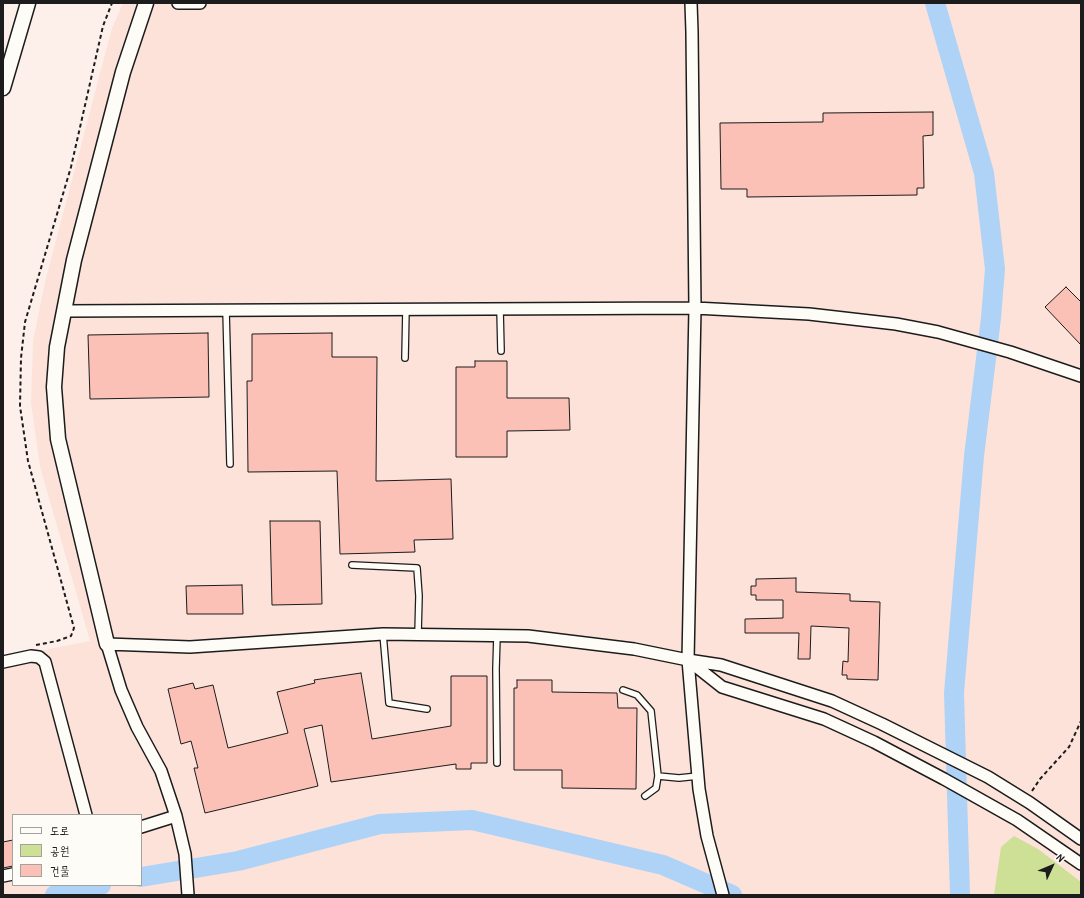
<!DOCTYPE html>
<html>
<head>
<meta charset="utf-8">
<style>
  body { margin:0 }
  #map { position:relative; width:1084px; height:898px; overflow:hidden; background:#fdf0ea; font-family:"Patrick Hand","Poor Story",sans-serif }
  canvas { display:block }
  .frame { position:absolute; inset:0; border:4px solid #1c1c1c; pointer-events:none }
  .legend { position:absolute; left:12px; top:814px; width:130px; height:72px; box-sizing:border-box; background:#fdfcf7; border:1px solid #a3a29f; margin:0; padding:5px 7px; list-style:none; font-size:12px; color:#1c1c1c }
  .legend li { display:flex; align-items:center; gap:8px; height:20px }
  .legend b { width:20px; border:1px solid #a3a29f }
  .north { position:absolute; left:1032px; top:846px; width:40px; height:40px; -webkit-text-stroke:3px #fdfcf7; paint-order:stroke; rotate:46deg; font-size:11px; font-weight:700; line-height:16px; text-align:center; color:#1c1c1c }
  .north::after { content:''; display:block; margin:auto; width:14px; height:18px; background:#1c1c1c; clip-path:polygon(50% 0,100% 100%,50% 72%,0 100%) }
</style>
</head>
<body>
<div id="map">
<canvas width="1084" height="898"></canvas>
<div class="frame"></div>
<ul class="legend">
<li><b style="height:5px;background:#fdfcf7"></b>도로</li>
<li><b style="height:11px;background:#cde095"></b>공원</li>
<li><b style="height:11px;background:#fcc1b6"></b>건물</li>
</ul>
<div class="north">N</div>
</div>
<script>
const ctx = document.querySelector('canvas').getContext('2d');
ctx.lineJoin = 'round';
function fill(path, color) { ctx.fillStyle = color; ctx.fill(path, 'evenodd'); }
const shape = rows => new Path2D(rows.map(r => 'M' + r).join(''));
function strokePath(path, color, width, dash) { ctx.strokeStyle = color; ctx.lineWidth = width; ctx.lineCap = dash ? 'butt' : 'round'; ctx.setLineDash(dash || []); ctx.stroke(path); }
fill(shape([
  [123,3,1081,3,1081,895,3,895,3,658,90,641,40,467,31,403,33,341,45,282,112,28],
  [13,815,141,815,141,885,13,885]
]), '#fde2da');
fill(shape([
  [1014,836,1038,849,1081,882,1081,895,994,895,1001,847]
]), '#cde095');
strokePath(shape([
  [935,3,984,173,995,269,991,318,974,456,954,693,960,895],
  [141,877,238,861,380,824,472,820,663,865,732,895],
  [55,895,101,885]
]), '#aed3f7', 20);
const building = shape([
  [933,112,933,135,923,136,924,188,917,188,917,195,747,197,747,189,721,189,720,123,823,122,823,113,933,112],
  [1066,287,1081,302,1081,345,1045,307,1066,287],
  [208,333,209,397,90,399,88,335,208,333],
  [332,333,332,357,377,357,376,481,451,479,453,539,414,540,415,552,340,554,337,471,248,472,247,381,252,381,252,334,332,333],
  [475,361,507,361,507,398,569,398,570,430,507,431,507,457,456,457,456,367,475,367,475,361],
  [270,521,320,521,322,604,272,605,270,521],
  [796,578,796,592,850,594,850,601,880,602,878,680,847,679,847,675,842,675,843,661,848,662,849,628,811,626,810,659,798,659,799,633,745,633,745,619,783,618,783,600,756,600,756,595,751,595,751,586,756,586,756,579,796,578],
  [242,585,243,614,187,614,186,586,242,585],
  [361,673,372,739,451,726,451,676,487,676,487,763,471,763,471,769,456,769,456,764,331,782,322,725,304,729,318,786,205,813,194,768,198,768,191,741,181,744,168,689,193,683,195,689,213,685,228,748,288,733,277,692,315,683,314,680,361,673],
  [517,680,552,680,552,692,617,693,618,708,637,708,636,789,562,788,562,770,514,770,514,688,517,688,517,680],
  [13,840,13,866,3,868,3,842,13,840]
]);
fill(building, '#fcc1b6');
strokePath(building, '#1c1c1c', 1);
const service = shape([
  [500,309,501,351],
  [226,310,230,464],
  [405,358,406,309],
  [352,565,417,568,419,596,418,634],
  [383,634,389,703,427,709],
  [497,635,496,669,497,763],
  [623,690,637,695,651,711,658,776,656,788,645,796],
  [658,776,679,778,698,776]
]);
const minor = shape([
  [178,3,200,3],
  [691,3,692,32,695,308,688,660,699,789,707,836,723,895],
  [64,311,695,308,809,314,896,324,938,332,1010,352,1081,376],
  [688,660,722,687,824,719,874,742,944,779,1017,820,1081,864],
  [3,662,31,656,39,657,45,662,86,815],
  [141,827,176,816],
  [3,876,13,874],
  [188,895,185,854,176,816,161,771,137,727,121,690,107,644,190,647,383,634,528,636,634,649,688,660,721,665,832,701,882,724,988,777,1030,803,1081,839]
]);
const tertiary = shape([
  [3,88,28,3],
  [107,644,58,439,54,387,57,347,74,260,123,72,146,3]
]);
strokePath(service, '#1c1c1c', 8);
strokePath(minor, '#1c1c1c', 14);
strokePath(tertiary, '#1c1c1c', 17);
strokePath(shape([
  [36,645,57,641,71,636,74,628,28,461,20,406,21,358,25,322,71,167,103,26,112,3],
  [1032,791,1040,779,1069,747,1081,721]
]), '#1c1c1c', 2, [4, 3]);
strokePath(service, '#fdfcf7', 5.5);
strokePath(minor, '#fdfcf7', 11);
strokePath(tertiary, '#fdfcf7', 14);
</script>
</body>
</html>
